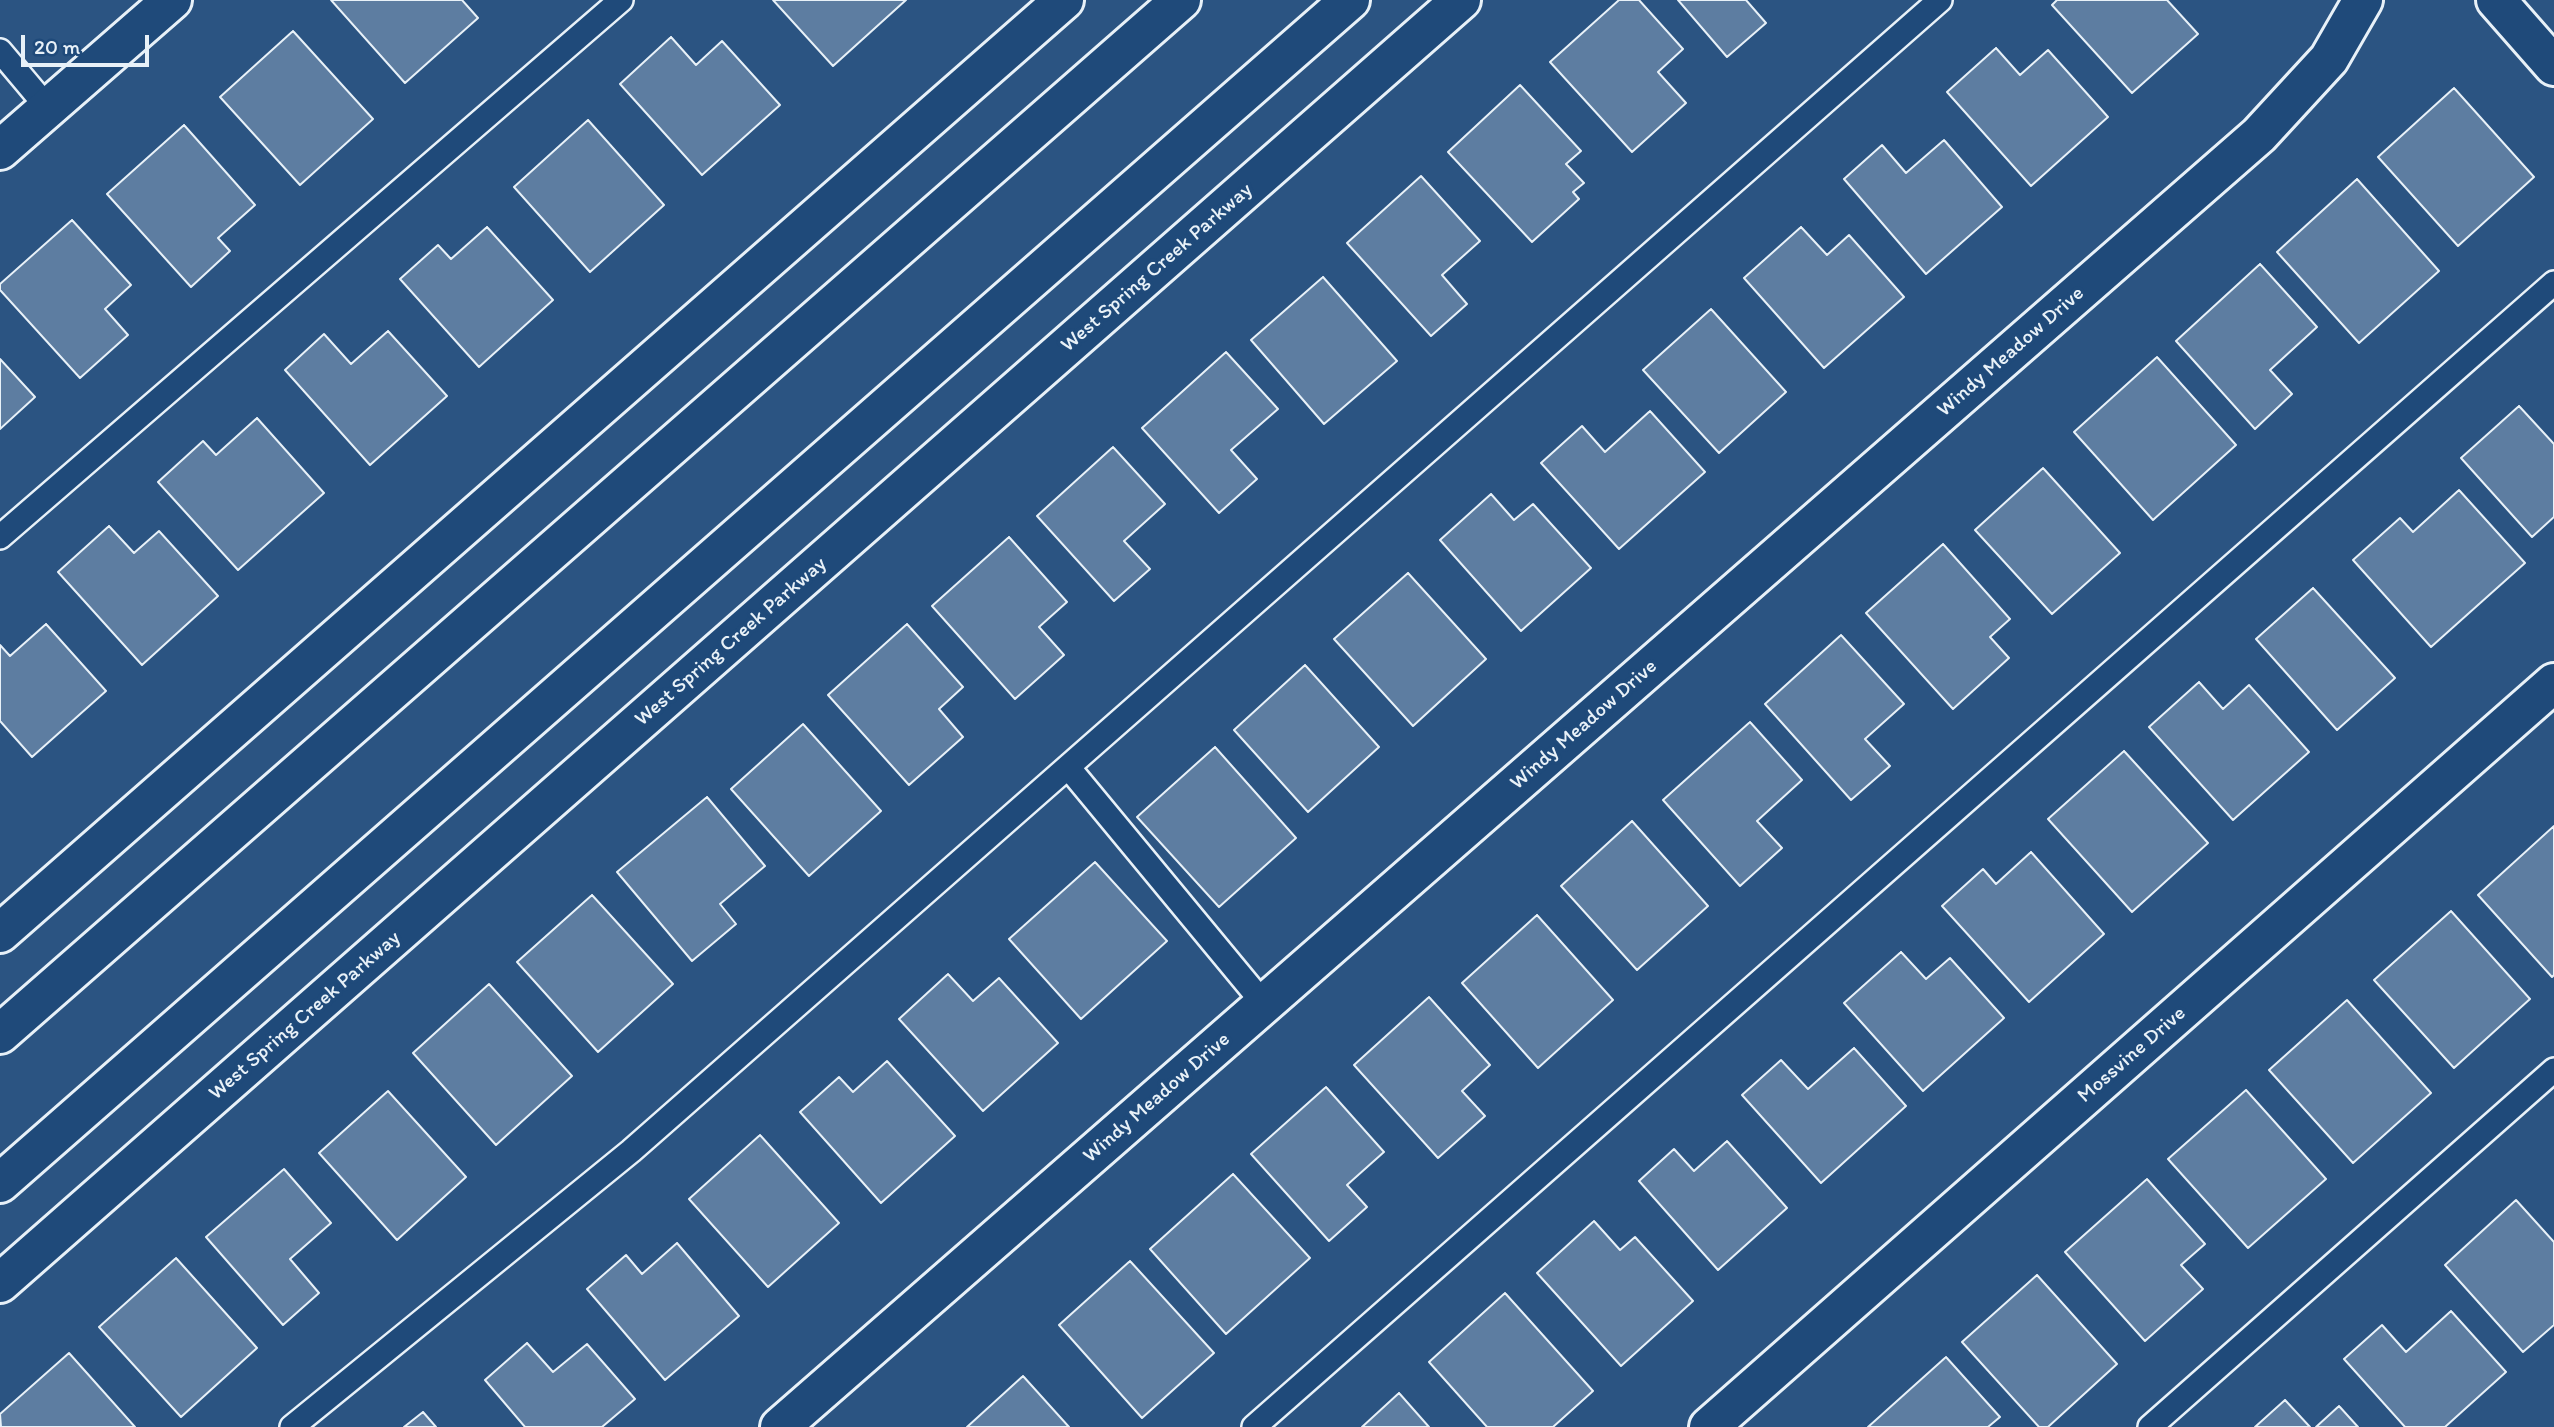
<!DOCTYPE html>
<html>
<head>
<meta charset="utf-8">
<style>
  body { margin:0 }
  #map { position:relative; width:2554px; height:1427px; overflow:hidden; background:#2b5482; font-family:Itim,sans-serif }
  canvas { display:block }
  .scale { position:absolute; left:21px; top:35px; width:128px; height:32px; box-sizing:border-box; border:4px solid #e8f1f8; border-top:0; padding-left:9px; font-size:21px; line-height:24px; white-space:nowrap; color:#e8f1f8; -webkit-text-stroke:5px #1f4a7a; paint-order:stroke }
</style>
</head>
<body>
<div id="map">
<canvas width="2554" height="1427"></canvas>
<div class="scale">20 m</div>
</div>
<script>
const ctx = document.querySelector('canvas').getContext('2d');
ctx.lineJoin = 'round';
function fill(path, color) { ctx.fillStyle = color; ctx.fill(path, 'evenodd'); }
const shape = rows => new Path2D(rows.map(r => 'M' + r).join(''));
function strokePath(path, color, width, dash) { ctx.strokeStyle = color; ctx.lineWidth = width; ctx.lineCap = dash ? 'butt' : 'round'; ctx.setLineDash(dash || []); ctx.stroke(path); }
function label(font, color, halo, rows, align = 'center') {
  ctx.font = font + ' Itim,sans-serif'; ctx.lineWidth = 7; ctx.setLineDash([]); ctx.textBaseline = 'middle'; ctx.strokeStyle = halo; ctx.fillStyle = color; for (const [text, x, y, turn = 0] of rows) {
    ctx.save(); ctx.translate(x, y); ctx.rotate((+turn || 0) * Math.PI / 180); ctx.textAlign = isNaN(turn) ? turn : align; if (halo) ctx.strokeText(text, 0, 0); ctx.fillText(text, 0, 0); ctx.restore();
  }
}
const building = shape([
  [331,0,462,0,478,18,405,83,331,0],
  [773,0,906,0,833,66,773,0],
  [1619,0,1639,0,1683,49,1658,72,1686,103,1632,152,1550,62,1619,0],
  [1678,0,1746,0,1766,23,1727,57,1678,0],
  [2057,0,2167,0,2198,34,2132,93,2052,5,2057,0],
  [293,31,373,119,300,185,220,97,293,31],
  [671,37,696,65,722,41,780,105,702,175,620,84,671,37],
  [1996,48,2020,75,2048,50,2108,117,2031,186,1947,92,1996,48],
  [1520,85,1581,151,1566,164,1584,183,1573,192,1579,199,1532,242,1448,152,1520,85],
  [2454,88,2534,177,2458,246,2378,157,2454,88],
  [588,120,664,205,590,272,514,187,588,120],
  [184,125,255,205,218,238,230,251,191,287,107,194,184,125],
  [1944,140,2002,207,1926,274,1844,179,1882,145,1906,173,1944,140],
  [1421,176,1480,241,1442,275,1467,304,1431,336,1347,243,1421,176],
  [2357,179,2439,271,2359,343,2277,252,2357,179],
  [72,220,131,285,105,309,128,335,80,378,0,290,0,284,72,220],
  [487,227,553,300,479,367,400,279,438,245,451,259,487,227],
  [1801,227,1827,255,1849,235,1904,297,1824,368,1744,278,1801,227],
  [2260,264,2317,327,2270,370,2292,394,2255,429,2176,341,2260,264],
  [1323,277,1397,361,1324,424,1251,340,1323,277],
  [1711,309,1786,392,1719,453,1643,370,1711,309],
  [388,331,447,396,370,465,285,370,324,334,351,364,388,331],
  [1226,352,1278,409,1231,450,1257,479,1219,513,1142,428,1226,352],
  [2157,357,2236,445,2153,520,2074,432,2157,357],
  [0,359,35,397,0,429,0,359],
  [2519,406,2554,444,2554,517,2532,537,2461,458,2519,406],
  [1650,411,1705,472,1619,549,1541,463,1582,426,1605,452,1650,411],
  [257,418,324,493,238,570,158,482,203,441,216,455,257,418],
  [1113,447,1165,504,1124,541,1150,569,1114,601,1037,516,1113,447],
  [2043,468,2120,553,2052,614,1975,530,2043,468],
  [2459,490,2525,563,2431,647,2353,560,2400,518,2413,532,2459,490],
  [1491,494,1514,520,1533,504,1591,568,1521,631,1440,540,1491,494],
  [109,526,134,553,159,531,218,596,142,665,58,572,109,526],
  [1009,537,1067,602,1039,627,1064,655,1015,699,932,606,1009,537],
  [1943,544,2010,619,1990,637,2009,658,1953,709,1866,613,1943,544],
  [1408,573,1486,659,1413,726,1334,639,1408,573],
  [2313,588,2395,678,2337,730,2256,639,2313,588],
  [46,624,106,691,32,757,0,721,0,645,10,656,46,624],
  [907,624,963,687,939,709,963,737,909,785,828,695,907,624],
  [1841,635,1904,704,1865,739,1890,766,1851,800,1765,704,1841,635],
  [1305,665,1379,747,1308,812,1234,730,1305,665],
  [2199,682,2223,709,2249,685,2309,752,2233,820,2149,727,2199,682],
  [1750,722,1802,780,1757,821,1782,848,1740,886,1663,800,1750,722],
  [803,724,881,811,809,876,731,789,803,724],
  [1215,747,1296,838,1219,907,1137,817,1215,747],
  [2124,751,2208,843,2132,912,2048,819,2124,751],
  [707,797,765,866,720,904,736,924,692,961,617,872,707,797],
  [1632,821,1708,906,1637,970,1561,886,1632,821],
  [2554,826,2554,975,2552,977,2478,895,2554,826],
  [2031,852,2104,934,2029,1002,1942,906,1983,869,1996,884,2031,852],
  [1095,862,1167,941,1081,1019,1009,939,1095,862],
  [592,895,673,984,598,1052,517,962,592,895],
  [2451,911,2530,999,2454,1068,2374,980,2451,911],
  [1537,915,1613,1000,1538,1068,1462,983,1537,915],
  [1901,952,1926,979,1950,958,2004,1018,1923,1091,1844,1003,1901,952],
  [948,974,973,1001,999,978,1058,1043,983,1111,899,1019,948,974],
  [489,984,572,1076,496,1145,413,1053,489,984],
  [1429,997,1490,1065,1462,1091,1485,1116,1438,1158,1354,1065,1429,997],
  [2347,1000,2431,1093,2353,1163,2269,1070,2347,1000],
  [1854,1048,1906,1106,1821,1183,1742,1095,1781,1060,1808,1089,1854,1048],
  [887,1061,955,1136,881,1203,800,1112,839,1077,853,1092,887,1061],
  [1326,1087,1384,1152,1347,1185,1367,1207,1329,1241,1251,1154,1326,1087],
  [2246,1090,2326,1179,2248,1248,2168,1159,2246,1090],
  [388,1091,466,1177,397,1240,319,1153,388,1091],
  [760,1135,839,1223,768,1287,689,1199,760,1135],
  [1727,1141,1787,1208,1718,1270,1639,1181,1674,1149,1694,1171,1727,1141],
  [284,1169,331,1223,290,1259,319,1293,283,1325,206,1237,284,1169],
  [1233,1174,1310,1258,1226,1334,1150,1249,1233,1174],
  [2147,1179,2205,1244,2181,1265,2203,1289,2145,1341,2065,1252,2147,1179],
  [2516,1200,2554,1242,2554,1325,2523,1352,2445,1265,2516,1200],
  [1594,1221,1620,1250,1635,1237,1693,1301,1621,1366,1537,1273,1594,1221],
  [677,1243,739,1316,665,1380,587,1289,626,1255,642,1274,677,1243],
  [176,1258,257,1348,181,1417,99,1327,176,1258],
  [1130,1261,1214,1353,1142,1418,1059,1325,1130,1261],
  [2037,1275,2117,1364,2048,1427,2039,1427,1962,1342,2037,1275],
  [1505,1293,1593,1391,1553,1427,1487,1427,1429,1362,1505,1293],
  [2451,1311,2506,1372,2445,1427,2405,1427,2344,1359,2382,1325,2406,1352,2451,1311],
  [527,1343,553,1372,587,1344,635,1399,602,1427,525,1427,485,1380,527,1343],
  [69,1353,135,1427,1,1427,0,1414,69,1353],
  [1946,1357,2000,1417,1988,1427,1868,1427,1946,1357],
  [1023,1376,1069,1427,967,1427,1023,1376],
  [1399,1393,1429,1427,1362,1427,1399,1393],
  [2285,1400,2310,1427,2255,1427,2285,1400],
  [2339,1406,2358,1427,2316,1427,2339,1406],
  [423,1412,436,1427,404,1427,423,1412]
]);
fill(building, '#5d7da1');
strokePath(building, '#e8f1f8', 2);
const service = shape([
  [0,51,48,108],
  [0,537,621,0],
  [1068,767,1264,1004],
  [292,1427,631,1151,1940,0],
  [1254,1427,2554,283],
  [2150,1427,2554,1070]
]);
const minor = shape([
  [2496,0,2554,66],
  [0,150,172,0],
  [0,933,1064,0],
  [0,1283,1461,0],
  [780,1427,2259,135,2329,59,2363,0],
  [1709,1427,2554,683]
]);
const primary = shape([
  [0,1034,1181,0],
  [0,1183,1350,0]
]);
strokePath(service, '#e8f1f8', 28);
strokePath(minor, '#e8f1f8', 44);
strokePath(primary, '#e8f1f8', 44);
strokePath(service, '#1f4a7a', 23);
strokePath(minor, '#1f4a7a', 38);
strokePath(primary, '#1f4a7a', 38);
label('21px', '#e8f1f8', '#1f4a7a', [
  ["West Spring Creek Parkway",1157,268,-41],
  ["Windy Meadow Drive",2011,352,-41],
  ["West Spring Creek Parkway",731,642,-41],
  ["Windy Meadow Drive",1584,725,-41],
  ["West Spring Creek Parkway",305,1016,-41],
  ["Mossvine Drive",2132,1055,-41],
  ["Windy Meadow Drive",1157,1098,-41]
]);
</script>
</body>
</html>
